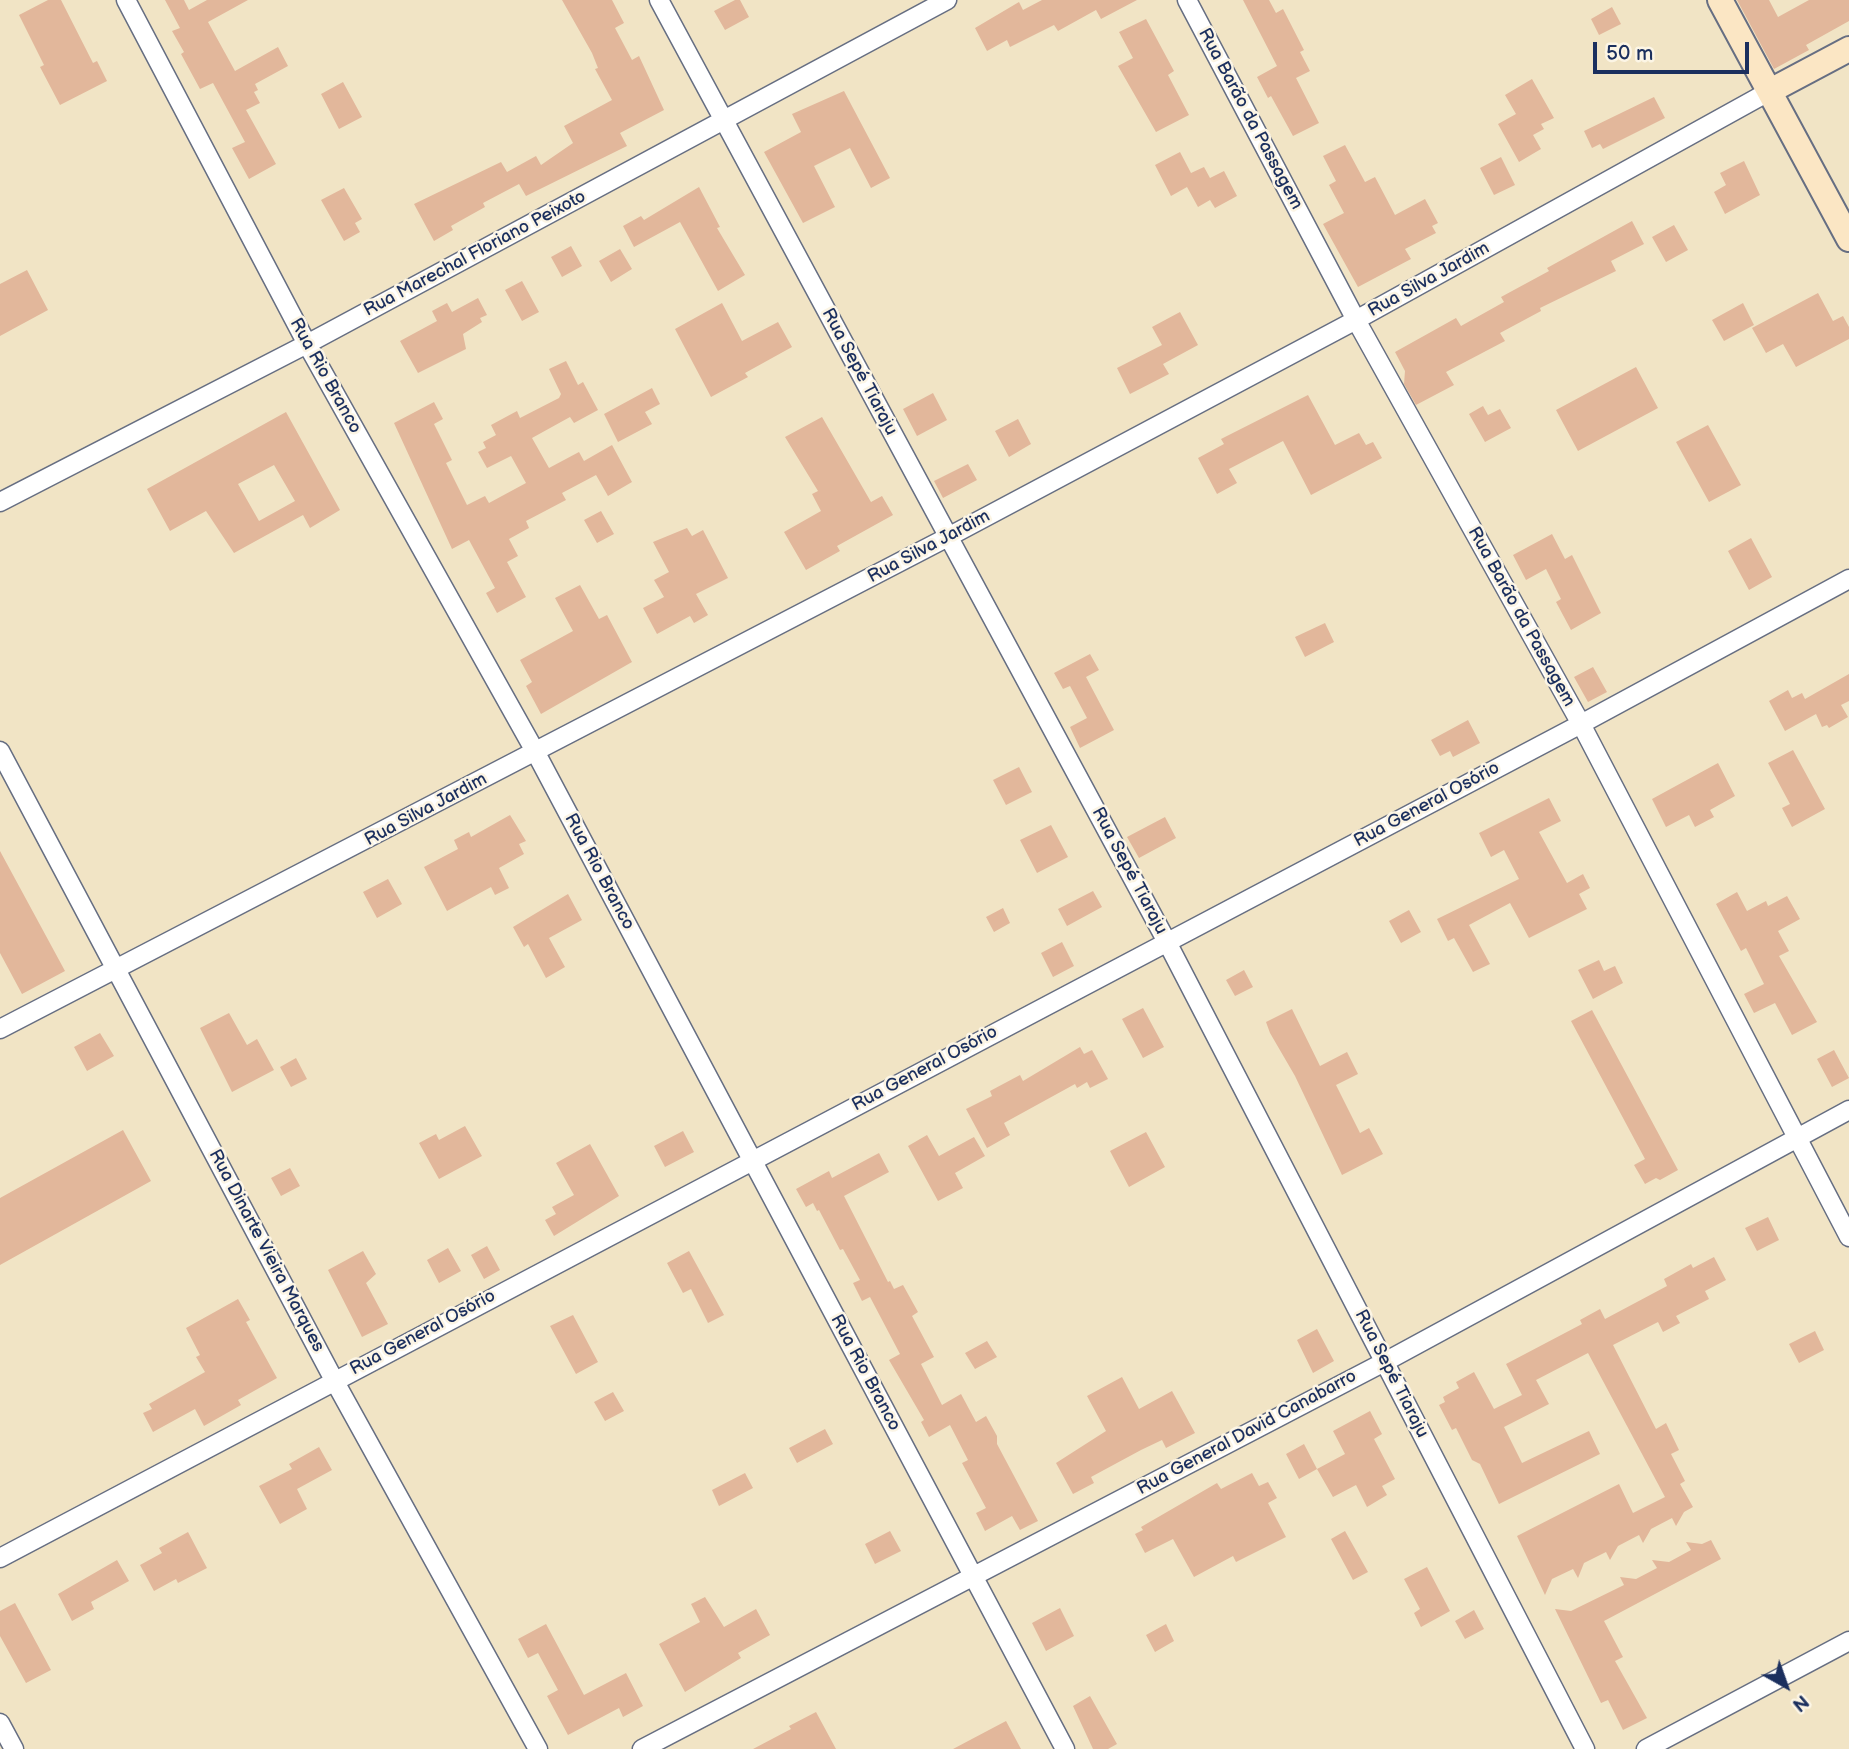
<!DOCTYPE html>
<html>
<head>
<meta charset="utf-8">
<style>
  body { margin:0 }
  #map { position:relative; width:1849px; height:1749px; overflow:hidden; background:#f1e4c5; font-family:"Balsamiq Sans",sans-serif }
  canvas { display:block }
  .north { position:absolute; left:1751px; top:1651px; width:70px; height:70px; -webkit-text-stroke:5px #fcf5e5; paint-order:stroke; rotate:140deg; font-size:19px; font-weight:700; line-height:28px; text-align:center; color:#1b2f5e }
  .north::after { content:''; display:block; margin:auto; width:24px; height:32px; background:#1b2f5e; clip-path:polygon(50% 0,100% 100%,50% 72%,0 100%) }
  .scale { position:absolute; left:1593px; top:42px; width:156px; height:32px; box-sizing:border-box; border:4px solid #1b2f5e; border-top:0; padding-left:9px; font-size:21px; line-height:24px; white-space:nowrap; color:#1b2f5e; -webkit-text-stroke:5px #fcf5e5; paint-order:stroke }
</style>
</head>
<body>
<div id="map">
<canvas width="1849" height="1749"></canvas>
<div class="north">N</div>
<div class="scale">50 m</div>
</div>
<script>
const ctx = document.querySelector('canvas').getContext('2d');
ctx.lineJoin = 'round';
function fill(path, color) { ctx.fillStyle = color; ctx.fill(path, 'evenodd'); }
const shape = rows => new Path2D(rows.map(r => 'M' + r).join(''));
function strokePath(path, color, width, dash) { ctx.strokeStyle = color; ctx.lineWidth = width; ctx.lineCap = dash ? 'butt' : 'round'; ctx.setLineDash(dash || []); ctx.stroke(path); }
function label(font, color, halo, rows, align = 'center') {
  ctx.font = font + ' "Balsamiq Sans",sans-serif'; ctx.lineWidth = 5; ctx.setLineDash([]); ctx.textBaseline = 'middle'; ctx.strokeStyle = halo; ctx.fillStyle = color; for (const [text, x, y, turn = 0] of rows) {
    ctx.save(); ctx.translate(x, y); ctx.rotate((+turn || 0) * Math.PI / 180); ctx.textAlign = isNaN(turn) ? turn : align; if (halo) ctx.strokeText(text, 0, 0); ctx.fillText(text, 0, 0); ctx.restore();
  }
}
fill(shape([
  [48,0,61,0,93,63,97,61,107,81,60,105,40,67,44,65,19,15],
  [165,0,184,0,189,10,207,0,248,0,208,22,235,71,278,47,288,66,255,84,258,90,254,92,260,103,246,110,276,164,249,179,232,148,245,142,213,83,200,89,181,54,184,52,172,31,180,28],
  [562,0,612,0,624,23,615,28,632,60,639,56,664,110,620,133,627,146,526,196,519,184,483,203,485,207,451,226,453,230,434,241,414,204,501,162,507,172,536,156,541,165,573,143,564,126,612,100,595,69,598,68,592,53],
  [735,0,740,0,749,17,725,30,714,11],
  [1042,0,1137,0,1101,19,1096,10,1058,31,1054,25,1010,47,1007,40,987,51,975,28,1019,2,1023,10],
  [1243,0,1269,0,1276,13,1283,9,1304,50,1300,52,1310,71,1296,78,1319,123,1293,136,1271,96,1268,98,1257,77,1277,66],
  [1737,0,1769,0,1778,17,1809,0,1849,0,1849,21,1806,45,1809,50,1774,69],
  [1612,7,1621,24,1599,35,1591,19],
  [1146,19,1174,71,1168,75,1189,115,1156,132,1118,66,1133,58,1119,32],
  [1532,79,1554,118,1541,124,1544,129,1533,135,1541,149,1519,162,1498,124,1516,114,1505,95],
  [343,82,362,117,339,129,321,94],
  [844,91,890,178,871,188,850,148,814,166,835,207,803,223,764,152,801,132,792,114],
  [1654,97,1665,118,1603,149,1600,144,1592,148,1584,131],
  [1345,145,1365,182,1375,177,1395,215,1425,199,1438,223,1432,226,1436,233,1405,249,1411,259,1358,287,1323,224,1344,213,1329,185,1336,181,1323,156],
  [1180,152,1191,173,1204,167,1210,178,1224,171,1237,196,1215,208,1210,200,1198,207,1187,187,1171,196,1155,165],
  [1501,157,1515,185,1494,195,1480,168],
  [1744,161,1760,195,1725,214,1714,192,1726,185,1720,173],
  [699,187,720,227,717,228,745,275,718,291,680,222,634,247,623,226,641,216,644,220],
  [344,188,362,219,355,223,360,232,344,241,321,200],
  [1632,221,1644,244,1611,261,1616,271,1540,308,1541,311,1500,333,1505,341,1446,372,1454,385,1416,405,1404,384,1405,371,1395,352,1456,318,1461,326,1504,302,1501,297,1549,271,1547,268],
  [1674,225,1688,250,1666,262,1652,237],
  [571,246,582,266,562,277,551,257],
  [620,249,632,269,611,282,599,261],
  [27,270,48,310,0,336,0,284],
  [522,281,539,312,522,321,505,290],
  [1818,293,1833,321,1843,316,1849,327,1849,339,1796,367,1783,344,1766,353,1752,328],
  [478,298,487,315,480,318,482,322,463,334,466,349,418,373,400,341,437,321,432,311,447,303,452,312],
  [722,303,742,341,778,322,792,347,745,373,748,377,711,397,675,329],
  [1743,303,1754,325,1724,341,1712,320],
  [1180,312,1198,345,1163,364,1169,374,1130,394,1117,368,1162,345,1152,327],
  [566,361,578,385,583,382,598,410,574,423,570,417,532,438,549,468,579,452,584,461,612,445,632,482,608,496,596,475,562,493,566,500,526,521,529,528,509,539,518,556,507,562,526,597,497,613,486,593,495,588,469,540,452,549,394,423,434,402,443,419,434,424,452,460,446,463,467,505,485,496,489,503,526,483,511,456,487,468,478,452,486,448,483,442,496,435,491,425,517,411,520,418,559,398,561,394,549,369],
  [1636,367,1658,408,1578,451,1556,410],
  [652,388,660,404,645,412,652,424,618,442,604,414],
  [933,393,947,420,917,436,903,409],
  [1308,395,1335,445,1359,433,1366,445,1373,442,1382,458,1311,495,1283,441,1229,469,1237,483,1217,494,1198,458,1224,444,1221,439],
  [1483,406,1488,415,1500,409,1511,428,1485,442,1469,414],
  [286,412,340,510,310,528,303,515,234,553,206,511,170,531,147,489],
  [274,465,295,501,259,521,238,484],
  [822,417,871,502,882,496,893,515,837,546,840,551,806,570,784,532,821,511,812,494,818,491,785,437],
  [1018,419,1031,444,1009,457,995,431],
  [1708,425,1741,485,1709,502,1676,442],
  [968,464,977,480,943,498,934,481],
  [601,511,614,534,597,543,584,520],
  [687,528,692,536,703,530,728,578,696,594,708,615,694,623,690,616,657,634,643,608,664,597,654,580,669,572,653,542],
  [1552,534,1565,559,1572,555,1601,613,1571,630,1556,602,1561,599,1546,569,1526,580,1513,555],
  [1751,538,1772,577,1749,590,1728,551],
  [580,585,599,619,607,615,632,662,541,714,526,686,532,682,520,660,573,631,555,598],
  [1325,623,1334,642,1305,657,1295,637],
  [1090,654,1099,670,1086,677,1114,730,1080,748,1070,727,1087,718,1070,686,1063,689,1054,673],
  [1593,667,1607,692,1588,702,1574,677],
  [1849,674,1849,701,1841,705,1848,717,1829,728,1827,725,1822,727,1816,714,1785,731,1769,701,1788,690,1792,698,1802,693,1805,699],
  [1468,720,1480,743,1453,757,1450,751,1440,756,1431,740],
  [1793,750,1825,809,1792,827,1782,808,1790,804,1768,763],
  [1718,763,1735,796,1710,810,1714,817,1695,827,1689,815,1666,827,1652,799],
  [1019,767,1032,792,1006,805,993,780],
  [1549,798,1561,821,1539,832,1567,883,1583,874,1590,888,1579,894,1587,909,1529,938,1510,903,1469,925,1490,964,1473,972,1454,938,1448,941,1437,919,1519,879,1504,850,1491,857,1479,833],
  [510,815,526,841,519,844,524,854,499,868,509,888,495,895,491,887,447,911,424,867,458,849,454,840,469,832,471,837],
  [1165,817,1176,838,1139,858,1127,837],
  [1051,825,1068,857,1037,873,1020,840],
  [0,851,65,971,22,994,0,953],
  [388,879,402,904,377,918,363,892],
  [1093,891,1102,907,1067,926,1058,909],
  [1737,892,1747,911,1766,901,1768,906,1787,896,1800,919,1778,931,1789,951,1779,956,1817,1022,1792,1035,1775,1003,1754,1013,1744,994,1764,984,1746,948,1741,951,1716,904],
  [568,894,582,920,549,938,565,967,546,978,528,944,524,947,513,927],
  [1003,908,1010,923,994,932,986,917],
  [1409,910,1421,932,1401,943,1389,921],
  [1062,942,1074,966,1053,977,1041,953],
  [1599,960,1604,971,1615,966,1623,983,1593,999,1578,970],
  [1244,970,1253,987,1235,996,1226,980],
  [1143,1008,1164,1047,1143,1058,1122,1019],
  [1292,1009,1320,1066,1347,1052,1358,1074,1336,1085,1360,1133,1369,1128,1383,1154,1342,1175,1295,1076,1270,1033,1266,1022],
  [1592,1010,1678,1170,1660,1180,1656,1178,1645,1184,1634,1165,1645,1159,1571,1021],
  [229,1013,247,1045,257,1039,274,1070,232,1092,200,1028],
  [100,1033,114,1056,87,1071,74,1047],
  [1080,1047,1084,1054,1092,1050,1108,1079,1090,1088,1087,1082,1077,1088,1075,1084,1004,1123,1010,1135,987,1148,966,1109,992,1096,990,1091,1020,1075,1023,1081],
  [1834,1050,1849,1078,1832,1087,1817,1059],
  [296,1058,307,1079,291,1087,280,1067],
  [465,1126,482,1156,439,1179,419,1143,436,1134,439,1140],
  [123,1130,151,1181,0,1265,0,1198],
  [683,1131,694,1152,665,1167,654,1146],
  [1146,1132,1165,1167,1129,1187,1110,1151],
  [927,1135,939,1156,974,1137,985,1156,955,1173,963,1188,938,1201,908,1146],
  [590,1144,619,1196,554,1236,545,1220,556,1214,552,1207,574,1195,556,1163],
  [879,1153,889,1172,844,1196,888,1282,890,1281,894,1289,903,1285,918,1312,912,1316,934,1357,921,1364,942,1405,961,1394,976,1422,986,1416,997,1436,997,1444,1038,1521,1020,1530,1012,1516,985,1531,976,1513,986,1508,962,1463,968,1460,950,1425,929,1437,921,1422,924,1420,889,1360,900,1354,870,1297,862,1301,853,1283,860,1280,843,1249,840,1250,819,1210,817,1211,813,1203,806,1207,796,1189,829,1171,832,1178],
  [290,1168,300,1186,281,1196,271,1178],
  [1768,1217,1779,1240,1757,1251,1745,1228],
  [487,1246,500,1270,484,1279,471,1255],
  [448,1248,461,1271,439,1283,427,1260],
  [363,1251,376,1274,366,1283,388,1324,362,1337,328,1270],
  [689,1251,724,1315,708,1323,691,1289,683,1293,667,1263],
  [1714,1257,1726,1280,1705,1291,1709,1299,1676,1316,1680,1323,1663,1332,1658,1322,1613,1345,1656,1429,1666,1423,1679,1450,1671,1454,1685,1481,1680,1484,1693,1507,1684,1512,1676,1526,1672,1518,1651,1529,1643,1543,1639,1535,1618,1546,1610,1560,1606,1552,1584,1563,1578,1578,1573,1569,1552,1579,1545,1595,1517,1536,1619,1484,1633,1513,1665,1497,1588,1353,1536,1380,1549,1404,1504,1427,1522,1463,1589,1431,1600,1454,1499,1504,1480,1464,1472,1460,1456,1428,1452,1430,1439,1405,1445,1402,1443,1397,1459,1388,1456,1382,1474,1372,1494,1409,1522,1395,1506,1364,1582,1324,1580,1320,1600,1309,1605,1319,1667,1286,1664,1279,1691,1264,1693,1268],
  [238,1299,250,1320,246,1322,277,1378,238,1400,241,1405,204,1426,195,1409,153,1432,143,1413,152,1409,149,1404,205,1372,196,1357,200,1355,186,1328],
  [573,1315,598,1362,576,1374,550,1326],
  [1317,1329,1334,1361,1313,1373,1297,1340],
  [1815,1331,1824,1350,1799,1363,1789,1344],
  [987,1341,997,1357,975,1369,965,1353],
  [1122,1377,1139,1409,1172,1391,1195,1433,1166,1448,1162,1440,1141,1450,1091,1477,1094,1483,1073,1494,1056,1463,1106,1431,1087,1396],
  [613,1392,624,1411,605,1421,594,1402],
  [1370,1411,1382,1434,1374,1439,1395,1479,1382,1486,1387,1495,1367,1507,1356,1485,1333,1497,1317,1469,1345,1454,1333,1431],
  [825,1429,833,1444,797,1463,789,1448],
  [1304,1444,1317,1469,1299,1479,1286,1454],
  [319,1447,332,1470,297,1489,307,1509,280,1524,259,1486,292,1469,289,1464],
  [745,1473,753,1488,719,1506,712,1490],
  [1252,1473,1259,1486,1268,1482,1277,1498,1268,1503,1286,1537,1236,1562,1233,1556,1194,1577,1173,1539,1145,1553,1135,1534,1143,1530,1141,1527,1217,1483,1221,1489],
  [890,1531,901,1551,875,1564,865,1544],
  [1345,1531,1368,1572,1353,1580,1331,1539],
  [188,1532,207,1568,178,1583,176,1579,154,1591,140,1565,162,1553,159,1548],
  [1711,1540,1721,1559,1604,1621,1623,1657,1615,1661,1647,1718,1623,1730,1608,1700,1601,1703,1555,1609,1571,1611,1624,1585,1620,1577,1636,1579,1657,1568,1652,1560,1669,1562,1691,1550,1686,1542,1702,1544],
  [117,1560,129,1581,91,1602,94,1609,72,1621,58,1594],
  [1427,1567,1450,1611,1421,1627,1414,1613,1420,1609,1404,1579],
  [705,1597,724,1627,756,1609,770,1635,738,1653,741,1658,685,1692,659,1644,700,1622,691,1604],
  [15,1603,51,1670,26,1683,0,1636,0,1611],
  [1060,1608,1074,1636,1046,1651,1032,1623],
  [1474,1610,1484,1629,1465,1639,1455,1621],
  [546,1624,584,1695,626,1673,643,1706,623,1717,619,1708,568,1735,547,1696,558,1690,538,1653,528,1658,518,1639],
  [1166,1624,1174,1641,1155,1652,1146,1635],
  [1090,1696,1117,1744,1108,1749,1093,1749,1073,1706],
  [816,1712,836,1749,753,1749,791,1729,789,1726],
  [1006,1721,1021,1749,953,1749]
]), '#e2b79b');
const street = shape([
  [126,0,307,344,536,753,1065,1749],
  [659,0,1167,942,1585,1749],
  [1187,0,1356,320,1581,724,1849,1237],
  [0,502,307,344,947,0],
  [0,751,334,1380,538,1749],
  [0,1029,948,537,1356,320,1770,91],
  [0,1558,1581,724,1849,579],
  [0,1723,14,1749],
  [642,1749,1392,1358,1849,1110],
  [1646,1749,1849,1641]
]);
const secondary = shape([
  [1720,0,1849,239],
  [1770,91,1849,49]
]);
strokePath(street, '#666e82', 21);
strokePath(secondary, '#666e82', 28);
strokePath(street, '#fff', 18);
strokePath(secondary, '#fbe6c4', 24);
label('18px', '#1b2f5e', '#fcf5e5', [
  ["Rua Barão da Passagem",1250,119,62],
  ["Rua Marechal Floriano Peixoto",475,254,-28],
  ["Rua Silva Jardim",1429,280,-29],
  ["Rua Sepé Tiaraju",859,372,62],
  ["Rua Rio Branco",325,376,61],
  ["Rua Silva Jardim",929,547,-28],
  ["Rua Barão da Passagem",1521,617,61],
  ["Rua General Osório",1427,805,-28],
  ["Rua Silva Jardim",426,810,-28],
  ["Rua Sepé Tiaraju",1129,871,62],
  ["Rua Rio Branco",599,872,62],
  ["Rua General Osório",925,1069,-28],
  ["Rua Dinarte Vieira Marques",266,1251,62],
  ["Rua General Osório",423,1333,-28],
  ["Rua Rio Branco",865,1373,62],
  ["Rua Sepé Tiaraju",1391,1374,63],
  ["Rua General David Canabarro",1247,1433,-28]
]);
</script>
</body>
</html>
